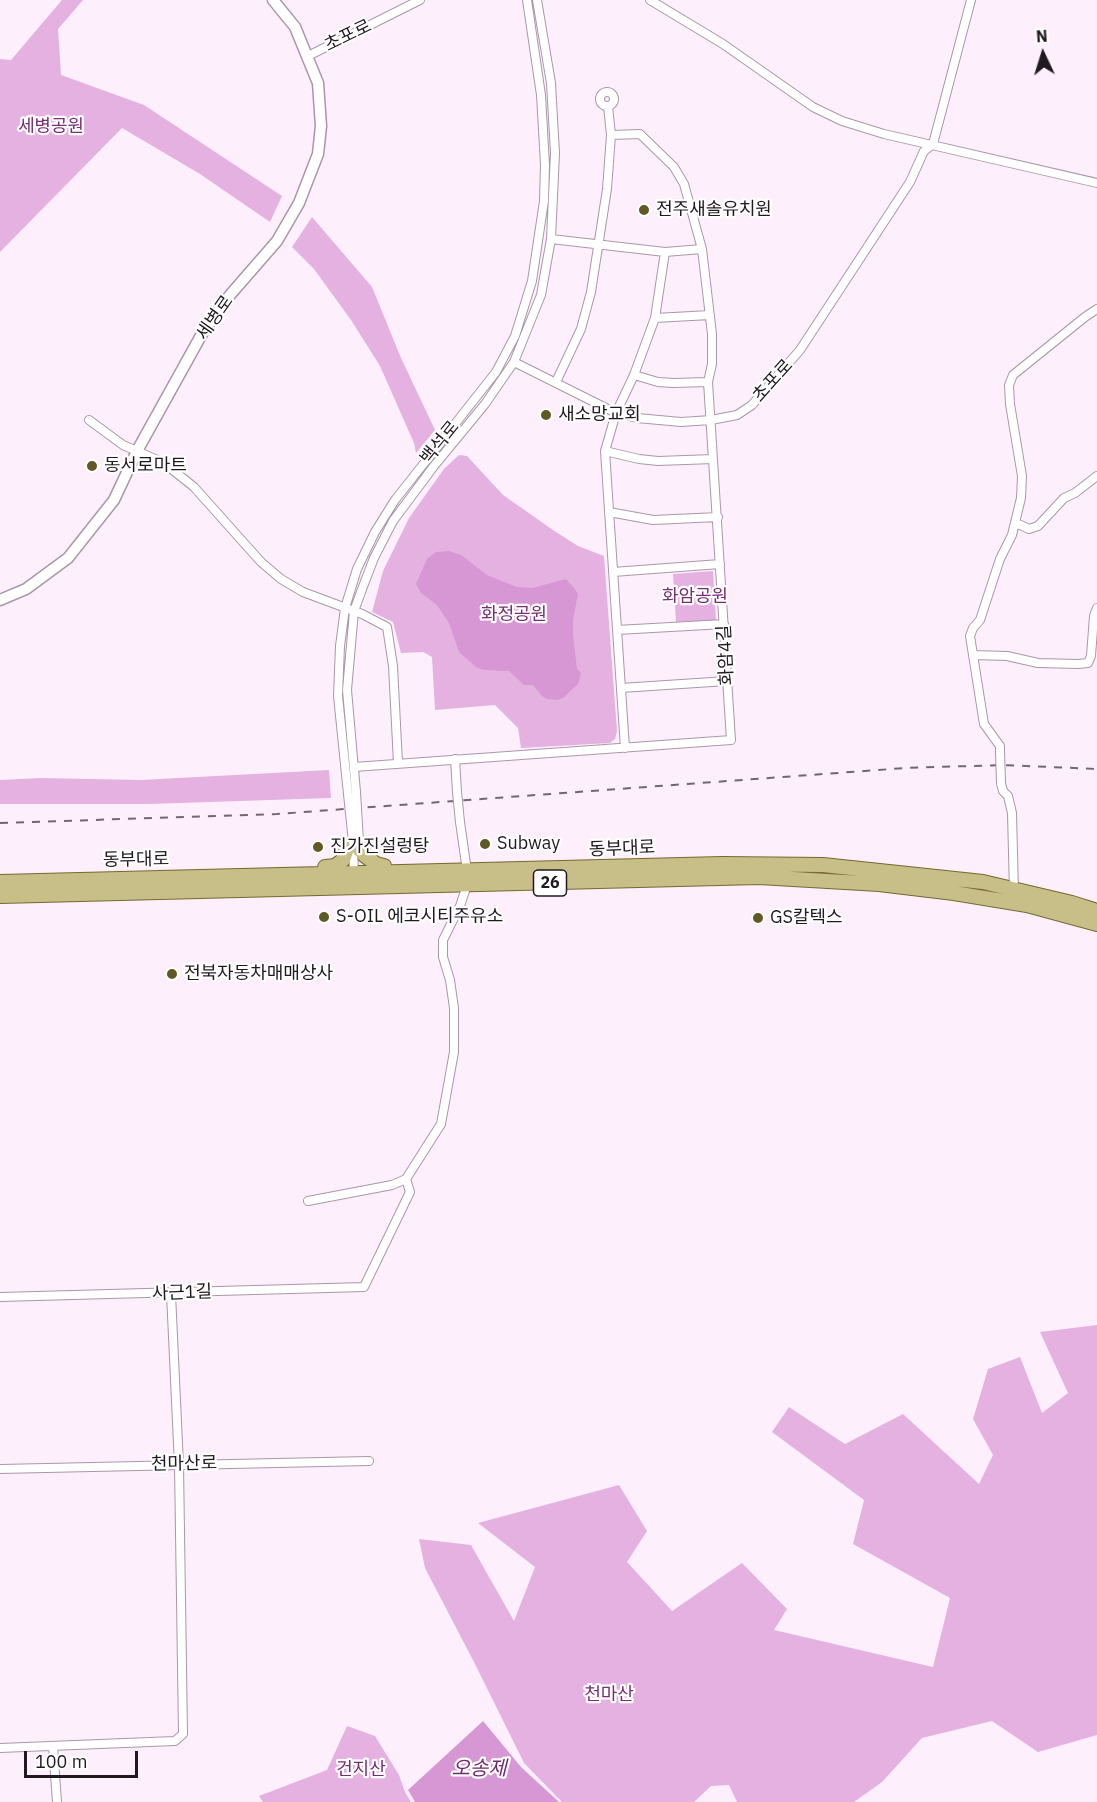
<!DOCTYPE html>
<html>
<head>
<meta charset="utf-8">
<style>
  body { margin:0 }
  #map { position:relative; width:1097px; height:1802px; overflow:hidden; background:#fdf0fc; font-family:"IBM Plex Sans",sans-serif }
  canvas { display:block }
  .north { position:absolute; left:1013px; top:24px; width:60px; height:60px; -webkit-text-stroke:4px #fff; paint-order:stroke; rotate:356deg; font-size:16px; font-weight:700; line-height:24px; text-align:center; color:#211920 }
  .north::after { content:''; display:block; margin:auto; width:21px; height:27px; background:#211920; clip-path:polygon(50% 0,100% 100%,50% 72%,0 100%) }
  .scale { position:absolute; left:24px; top:1751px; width:114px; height:27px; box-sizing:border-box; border:3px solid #211920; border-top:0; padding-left:8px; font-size:18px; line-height:21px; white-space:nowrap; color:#211920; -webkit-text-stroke:4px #fff; paint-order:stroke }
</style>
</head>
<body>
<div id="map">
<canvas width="1097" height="1802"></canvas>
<div class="north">N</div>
<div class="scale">100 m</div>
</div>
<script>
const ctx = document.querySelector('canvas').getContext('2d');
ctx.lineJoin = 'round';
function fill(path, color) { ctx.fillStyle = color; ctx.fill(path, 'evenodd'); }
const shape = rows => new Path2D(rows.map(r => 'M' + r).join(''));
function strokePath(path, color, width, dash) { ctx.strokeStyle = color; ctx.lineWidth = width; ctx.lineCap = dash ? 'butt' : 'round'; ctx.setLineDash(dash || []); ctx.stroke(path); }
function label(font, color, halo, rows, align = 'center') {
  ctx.font = font + ' "IBM Plex Sans","Noto Sans KR",sans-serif'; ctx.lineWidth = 4.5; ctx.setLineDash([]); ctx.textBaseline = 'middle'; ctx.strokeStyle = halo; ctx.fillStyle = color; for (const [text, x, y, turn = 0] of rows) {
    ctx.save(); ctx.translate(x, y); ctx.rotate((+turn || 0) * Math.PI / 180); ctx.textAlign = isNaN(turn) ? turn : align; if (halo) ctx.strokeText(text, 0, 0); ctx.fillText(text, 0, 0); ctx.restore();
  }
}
fill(shape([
  [62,0,83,0,58,29,61,75,144,105,282,196,270,222,200,174,122,128,0,252,0,59,11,60],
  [312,217,372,287,401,358,435,430,416,453,414,443,380,366,351,320,314,269,292,247],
  [459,455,467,456,503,495,553,530,578,546,604,556,617,731,615,739,610,743,521,748,518,728,495,705,435,710,432,657,423,652,401,653,393,622,372,612,383,571,409,518,444,469],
  [713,571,716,620,676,622,673,574],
  [329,770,331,798,149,804,0,804,0,780,40,778,141,780],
  [1097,1325,1097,1735,1038,1752,992,1721,922,1738,882,1782,854,1802,737,1802,729,1785,711,1786,694,1802,562,1802,524,1763,475,1664,425,1568,419,1539,471,1545,514,1621,535,1567,478,1523,619,1485,647,1531,627,1562,672,1611,742,1563,787,1609,774,1630,933,1667,950,1598,853,1544,864,1500,772,1432,789,1407,845,1444,903,1414,979,1484,993,1455,973,1419,988,1369,1020,1357,1042,1413,1068,1393,1040,1332],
  [347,1726,375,1736,399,1775,405,1792,411,1802,263,1802,259,1796,327,1770]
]), '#e4b1e1');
fill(shape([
  [449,551,461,555,487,575,517,587,532,588,566,579,574,588,578,594,573,620,573,635,577,669,581,673,578,684,563,698,557,700,547,699,542,696,533,685,524,685,509,671,484,670,476,667,459,652,449,623,437,605,421,593,416,584,427,559,436,552],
  [483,1721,521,1767,559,1802,415,1802,408,1790]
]), '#d797d4');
const minor = shape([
  [650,0,723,44,813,107,842,121,884,134,1097,183],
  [308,56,420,0],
  '600 99a7 7 0 1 1 14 0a7 7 0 1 1-14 0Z',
  [933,144,971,0],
  [551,239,665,252,702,249],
  [655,318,710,315],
  [514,362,616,413,637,418,681,422,711,420,737,415,752,405,800,350,910,182,924,151,933,144],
  [634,375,658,382,673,383,708,382],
  [556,382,581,329,591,292,607,189,611,135,608,106],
  [89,420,123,445,164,463,194,487,261,562,281,579,303,592,362,614,387,627,393,666,398,763],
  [605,451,639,459,658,461,713,459],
  [609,512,653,520,718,517],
  [1016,523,1029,529,1038,526,1064,498,1075,493,1097,476],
  [613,572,720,564],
  [617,630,724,624],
  [973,655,1007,656,1038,663,1078,664,1088,663,1091,656,1094,616,1097,608],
  [621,688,727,681],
  [625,748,605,451,616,413,634,375,655,318,665,252],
  [1000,751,1000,746,984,724,970,636,973,628,980,620,1000,559,1012,535,1021,498,1022,476,1010,404,1009,385,1013,375,1085,317,1097,309],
  [455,759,457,792],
  [354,767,731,740,708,382,712,364,712,334,702,249,684,184,674,167,640,134,611,135],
  [1001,783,1003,791,1008,796,1012,813,1014,893],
  [356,792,347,690,354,611,364,584,374,558,393,521,434,466,485,404,514,362,541,295,551,239,555,153,551,83,537,0],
  [348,794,338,696,340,646,345,608,357,569,375,532,395,500,496,372,515,336,532,281,544,201,545,165,541,95,527,0],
  [353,842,354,877],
  [308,1201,392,1185,406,1179,441,1124,454,1052,454,1008,450,980,443,957,443,940,460,906,467,885,467,871,460,822],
  [0,1297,364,1287,410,1192,406,1179],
  [0,1469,369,1461],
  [53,1746,57,1802],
  [0,1748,175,1741,183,1734,179,1465,171,1294]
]);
const tertiary = shape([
  [0,600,26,589,68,558,114,500,137,451,203,332,230,295,277,241,299,203,318,154,321,126,318,83,295,27,273,0]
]);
const primary = shape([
  [360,850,363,850,364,855,376,864,384,866,384,873],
  [325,872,325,867,335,866,343,860,348,845,353,845],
  [0,882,722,864,823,865,983,882,1072,903,1097,911],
  [0,896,759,877,879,884,954,893,1027,905,1097,924]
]);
strokePath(minor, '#ab96a9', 10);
strokePath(tertiary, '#ab96a9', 13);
strokePath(primary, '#76682f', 16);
strokePath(minor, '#fff', 8);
strokePath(tertiary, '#fff', 10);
strokePath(primary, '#c8be87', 14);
strokePath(shape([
  [0,823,277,814,905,768,1003,765,1097,769]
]), '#716770', 2, [8, 8]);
const minorBridge = shape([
  [1000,751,1001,783],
  [356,792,359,841],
  [457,792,460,822],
  [348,794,353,842]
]);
strokePath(minorBridge, '#ab96a9', 10, []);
strokePath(minorBridge, '#fff', 8);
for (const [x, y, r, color] of [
  [644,210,6,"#615824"],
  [546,415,6,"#615824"],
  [92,466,6,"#615824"],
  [485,844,6,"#615824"],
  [318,847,6,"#615824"],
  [324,917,6,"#615824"],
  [758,918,6,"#615824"],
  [172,974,6,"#615824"]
]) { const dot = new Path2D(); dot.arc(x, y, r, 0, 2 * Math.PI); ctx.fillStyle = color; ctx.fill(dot); strokePath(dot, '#fff', 2); }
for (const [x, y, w] of [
  [550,883,33]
]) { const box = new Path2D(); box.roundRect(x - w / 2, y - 13, w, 26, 4.5); ctx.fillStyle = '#fff'; ctx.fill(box); strokePath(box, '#211920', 1.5); }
label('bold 16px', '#211920', null, [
  ["26",550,883]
]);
label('18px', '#211920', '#fff', [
  ["초포로",348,36,-26],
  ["세병로",215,318,-55],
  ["초포로",773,381,-48],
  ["백석로",440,443,-51],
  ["화암4길",726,655,-93],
  ["동부대로",622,849,-2],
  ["동부대로",136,860,-1],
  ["사근1길",182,1293,-2],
  ["천마산로",184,1464,-1]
]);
label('18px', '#782d77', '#fff', [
  ["세병공원",51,127],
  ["화암공원",695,597],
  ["화정공원",514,615],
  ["천마산",609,1695],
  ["건지산",361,1770]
]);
label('18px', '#211920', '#fff', [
  ["전주새솔유치원",656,210],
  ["새소망교회",558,415],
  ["동서로마트",104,466],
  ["Subway",497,844],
  ["진가진설렁탕",330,847],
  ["S-OIL 에코시티주유소",336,917],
  ["GS칼텍스",770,918],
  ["전북자동차매매상사",184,974]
], 'left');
label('italic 20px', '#732872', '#fff', [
  ["오송제",479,1769]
]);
</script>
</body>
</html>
